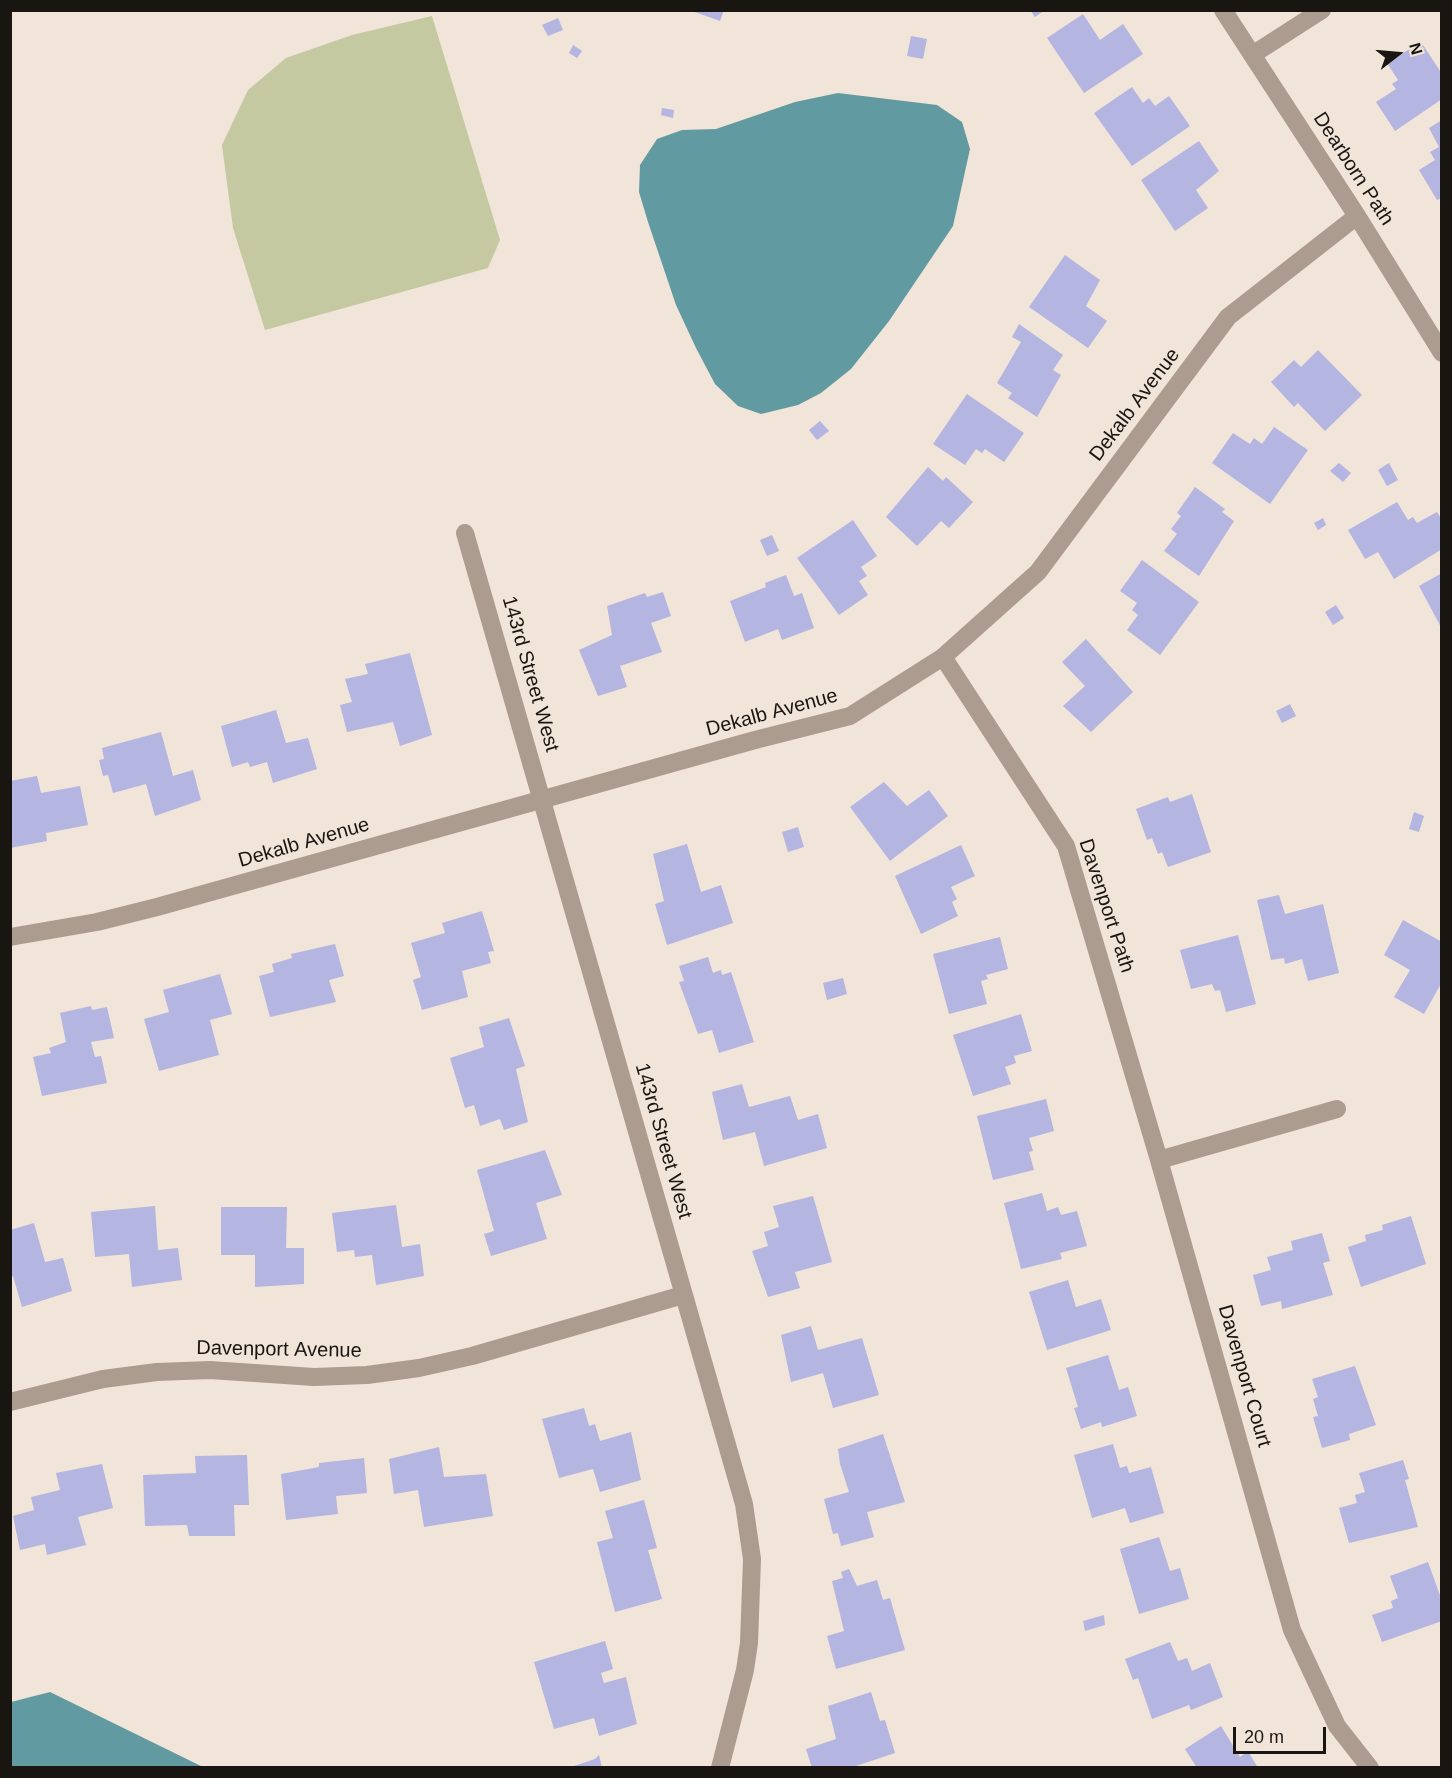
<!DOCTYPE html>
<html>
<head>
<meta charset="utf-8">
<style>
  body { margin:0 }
  #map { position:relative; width:1452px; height:1778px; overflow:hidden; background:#f1e4d8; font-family:Arial,sans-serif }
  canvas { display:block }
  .frame { position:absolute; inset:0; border:12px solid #191511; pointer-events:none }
  .north { position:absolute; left:1368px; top:24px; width:60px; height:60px; -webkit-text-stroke:4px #f1e4d8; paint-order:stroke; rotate:74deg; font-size:16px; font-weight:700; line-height:24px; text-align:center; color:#191511 }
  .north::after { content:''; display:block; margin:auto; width:21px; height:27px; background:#191511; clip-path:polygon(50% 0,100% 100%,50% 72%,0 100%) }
  .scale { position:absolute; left:1233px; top:1727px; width:93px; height:27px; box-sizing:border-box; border:3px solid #191511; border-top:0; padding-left:8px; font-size:18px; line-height:21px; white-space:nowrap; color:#191511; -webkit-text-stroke:4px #f1e4d8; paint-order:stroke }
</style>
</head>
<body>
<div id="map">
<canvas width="1452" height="1778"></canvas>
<div class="frame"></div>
<div class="north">N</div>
<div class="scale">20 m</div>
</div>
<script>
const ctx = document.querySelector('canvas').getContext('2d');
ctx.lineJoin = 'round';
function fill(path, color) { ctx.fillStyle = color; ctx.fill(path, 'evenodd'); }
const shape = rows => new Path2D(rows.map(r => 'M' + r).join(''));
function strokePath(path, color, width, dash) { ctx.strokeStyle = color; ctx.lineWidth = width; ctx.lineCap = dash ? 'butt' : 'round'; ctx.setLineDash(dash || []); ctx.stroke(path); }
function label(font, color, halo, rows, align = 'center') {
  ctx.font = font + ' Arial,sans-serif'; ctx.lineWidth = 5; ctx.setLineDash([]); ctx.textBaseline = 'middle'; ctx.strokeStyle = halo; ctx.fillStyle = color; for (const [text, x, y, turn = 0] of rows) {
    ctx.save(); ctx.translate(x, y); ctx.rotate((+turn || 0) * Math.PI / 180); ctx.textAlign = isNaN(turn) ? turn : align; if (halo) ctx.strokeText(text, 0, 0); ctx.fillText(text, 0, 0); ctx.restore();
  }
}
fill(shape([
  [432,16,500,240,488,268,265,330,233,228,222,145,248,90,286,58,352,35]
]), '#c4c9a2');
fill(shape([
  [838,93,937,105,962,122,970,149,953,226,889,321,851,369,821,393,798,405,761,414,738,406,715,384,696,348,676,305,648,222,639,192,640,165,657,139,682,130,716,129,795,102],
  [50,1692,203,1767,11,1767,11,1702]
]), '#629aa1');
fill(shape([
  [689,10,724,10,720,21],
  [1030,10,1045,10,1035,17],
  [1083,14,1100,40,1123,24,1143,54,1084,93,1047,38],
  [558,18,563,30,548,36,542,25],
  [911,36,927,39,923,59,907,56],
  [1421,42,1442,74,1442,99,1395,131,1376,102,1396,89,1392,84,1398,80,1387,63],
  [573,45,582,51,577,58,569,53],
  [1132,87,1143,103,1149,98,1155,106,1169,96,1190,126,1132,166,1094,113],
  [662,108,674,110,673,118,661,115],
  [1442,120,1442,198,1437,200,1419,170,1435,160,1430,152,1439,147,1429,128],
  [1199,141,1219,171,1196,190,1208,208,1175,231,1141,180],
  [1065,255,1100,280,1086,306,1107,321,1088,348,1029,307],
  [1019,324,1063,355,1053,370,1061,375,1037,417,1008,398,1012,393,997,383,1021,342,1012,337],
  [1318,350,1362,395,1325,431,1298,403,1294,407,1271,382,1294,360,1301,367],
  [967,394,1024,433,1004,462,985,449,982,453,976,449,965,465,933,444],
  [820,421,829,431,817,440,809,430],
  [1274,427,1308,450,1270,504,1212,463,1233,433,1250,444,1254,438,1262,444],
  [1339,463,1351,473,1343,482,1330,471],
  [1389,463,1398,480,1387,486,1378,470],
  [928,467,943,481,946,477,973,502,949,528,941,521,917,546,886,517],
  [1195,487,1225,509,1222,512,1234,521,1199,576,1164,551,1177,534,1171,529,1181,516,1177,513],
  [1397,502,1408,520,1413,517,1417,523,1437,512,1442,520,1442,549,1394,579,1378,552,1365,559,1348,530],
  [1323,518,1326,525,1318,530,1314,523],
  [853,520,877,556,861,567,867,576,859,581,868,595,839,615,797,558],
  [772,535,779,551,767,556,760,540],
  [1142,560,1199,602,1160,655,1127,630,1138,615,1132,610,1137,603,1120,591],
  [1442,573,1442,629,1419,586],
  [786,575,794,596,802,593,814,628,782,640,778,629,745,642,730,601,766,587,765,583],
  [663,592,671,616,651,623,662,652,620,666,627,687,598,696,579,650,612,635,607,606,645,593,647,597],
  [1336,605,1344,618,1333,625,1325,612],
  [1086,639,1133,692,1091,732,1063,706,1085,686,1062,662],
  [410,653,432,735,400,746,393,722,347,732,340,705,352,702,345,679,368,674,365,664],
  [1290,704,1296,716,1282,723,1276,711],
  [276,710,286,743,308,738,317,769,273,783,267,762,250,767,248,762,232,767,221,726],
  [161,732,173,776,193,770,201,800,155,816,146,784,113,793,108,775,103,776,99,760,104,759,102,748],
  [37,776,41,793,80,786,88,825,46,833,47,841,10,848,10,781],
  [884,782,907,806,929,790,948,816,890,861,850,807],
  [1192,794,1211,852,1168,867,1162,852,1158,854,1152,838,1147,840,1136,809,1168,797,1170,802],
  [1414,812,1424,816,1419,832,1409,829],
  [798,827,804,847,788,852,782,832],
  [687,844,701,892,721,885,733,923,667,945,655,904,664,901,653,854],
  [961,845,975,876,951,887,957,899,952,902,958,916,921,934,895,876],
  [1279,895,1285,914,1323,904,1339,973,1308,981,1302,959,1285,964,1284,958,1271,960,1257,900],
  [482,911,494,951,488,952,491,963,462,971,468,997,422,1010,413,980,421,977,411,943,445,933,442,923],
  [1403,920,1442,942,1442,982,1424,1014,1394,997,1410,970,1384,955],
  [1238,935,1256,1004,1226,1012,1220,990,1215,991,1212,984,1191,989,1180,950],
  [1000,937,1008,969,986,975,988,979,981,981,987,1004,949,1014,933,954],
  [335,944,344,976,329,980,336,1002,270,1017,259,976,274,972,272,964,292,958,291,954],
  [708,957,713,973,721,970,722,975,731,972,754,1042,719,1053,712,1030,698,1034,679,982,684,981,679,966],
  [220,974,232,1014,210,1020,219,1055,159,1071,144,1019,169,1012,163,990],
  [843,978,847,994,827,1000,823,983],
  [91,1006,92,1010,107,1007,114,1038,91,1042,95,1057,101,1056,107,1083,42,1096,33,1057,51,1053,49,1048,66,1042,60,1013],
  [1021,1014,1032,1051,1014,1056,1016,1063,1005,1067,1011,1084,973,1096,953,1035],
  [509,1018,525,1066,516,1069,528,1122,504,1130,500,1119,480,1126,474,1105,465,1108,450,1058,484,1047,479,1027],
  [742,1084,749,1107,790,1096,798,1120,818,1114,827,1148,764,1166,755,1132,723,1140,712,1092],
  [1046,1099,1054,1131,1029,1138,1033,1151,1029,1152,1034,1170,993,1180,977,1116],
  [545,1150,562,1195,536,1203,547,1239,491,1256,484,1234,494,1231,477,1170],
  [1042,1193,1047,1211,1058,1207,1061,1215,1077,1211,1087,1246,1060,1253,1062,1259,1021,1269,1004,1203],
  [813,1196,832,1262,795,1272,800,1288,768,1297,752,1251,768,1246,764,1232,779,1227,773,1206],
  [396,1205,402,1247,420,1244,424,1276,376,1285,372,1255,355,1257,354,1250,337,1252,332,1213],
  [155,1206,158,1250,178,1248,182,1280,132,1287,129,1254,95,1257,91,1212],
  [221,1207,287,1207,286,1248,304,1248,304,1284,255,1287,255,1255,221,1255],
  [1411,1216,1426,1264,1361,1287,1348,1247,1366,1241,1365,1235,1383,1230,1382,1225],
  [34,1223,45,1262,63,1258,72,1291,22,1307,13,1276,10,1277,10,1230],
  [1322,1233,1330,1261,1323,1263,1333,1295,1282,1309,1281,1301,1261,1306,1253,1275,1271,1270,1267,1257,1293,1250,1291,1241],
  [1068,1280,1076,1307,1101,1299,1111,1330,1047,1350,1029,1292],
  [811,1326,818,1350,862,1338,879,1395,833,1408,823,1373,791,1382,781,1335],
  [1108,1355,1119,1390,1128,1387,1137,1416,1102,1427,1101,1422,1081,1429,1074,1408,1078,1407,1066,1368],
  [1355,1366,1376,1425,1349,1434,1350,1440,1322,1448,1313,1417,1318,1416,1313,1399,1318,1397,1312,1379],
  [584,1408,589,1426,595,1424,600,1441,631,1432,641,1480,600,1492,593,1469,559,1478,542,1419],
  [883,1434,905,1502,867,1512,874,1537,841,1546,838,1533,833,1534,824,1499,849,1492,840,1464,838,1449],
  [1113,1444,1120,1468,1127,1466,1129,1473,1151,1467,1164,1513,1130,1523,1125,1508,1092,1518,1074,1455],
  [439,1447,444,1477,486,1474,493,1516,424,1527,418,1490,394,1494,389,1459],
  [247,1455,249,1505,234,1505,235,1536,189,1536,187,1525,145,1526,143,1475,196,1473,195,1456],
  [364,1458,367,1493,336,1496,338,1514,286,1520,281,1474,319,1467,319,1463],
  [1403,1460,1409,1479,1405,1480,1418,1527,1349,1543,1339,1508,1357,1503,1355,1495,1365,1492,1359,1473],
  [102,1464,113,1508,78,1517,86,1545,47,1555,45,1544,20,1550,13,1516,34,1510,31,1497,60,1490,56,1473],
  [644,1500,657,1548,648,1550,662,1599,615,1612,597,1542,613,1538,605,1511],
  [1159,1537,1170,1571,1180,1568,1189,1599,1139,1614,1120,1549],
  [1428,1562,1442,1601,1442,1621,1382,1642,1372,1615,1393,1608,1391,1601,1398,1598,1390,1576],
  [849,1569,857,1586,877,1580,883,1600,890,1598,905,1650,836,1669,827,1636,844,1631,832,1581,843,1578,841,1572],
  [1104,1615,1105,1625,1085,1631,1083,1621],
  [605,1641,613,1669,601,1673,604,1683,626,1677,637,1724,599,1736,594,1718,554,1729,534,1662],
  [1170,1642,1178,1661,1187,1658,1192,1671,1210,1663,1223,1697,1191,1710,1189,1705,1152,1719,1138,1678,1133,1680,1125,1659],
  [871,1692,880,1721,885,1720,895,1753,850,1768,812,1768,806,1749,836,1739,828,1706],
  [1221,1726,1240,1757,1248,1751,1258,1768,1197,1768,1185,1749],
  [599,1755,602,1768,568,1768,595,1759]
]), '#b4b5e0');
strokePath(shape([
  [1223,10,1357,216,1442,353],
  [1252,55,1322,10],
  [465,533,744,1504,752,1559,749,1643,745,1670,720,1768],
  [943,657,1066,846,1159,1160,1292,1630,1337,1726,1370,1768],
  [10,937,97,922,157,907,755,740,850,716,943,657,1038,572,1228,317,1357,216],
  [1159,1160,1337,1109],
  [10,1402,103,1379,157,1372,210,1370,314,1377,367,1375,419,1368,472,1356,683,1295]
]), '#ac9c8f', 18);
label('20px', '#191511', '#f1e4d8', [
  ["Dearborn Path",1353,169,57],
  ["Dekalb Avenue",1135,405,-53],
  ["143rd Street West",530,674,74],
  ["Dekalb Avenue",772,713,-15],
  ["Dekalb Avenue",304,843,-16],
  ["Davenport Path",1106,906,72],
  ["143rd Street West",663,1141,74],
  ["Davenport Avenue",279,1350,1],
  ["Davenport Court",1244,1376,74]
]);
</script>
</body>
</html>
